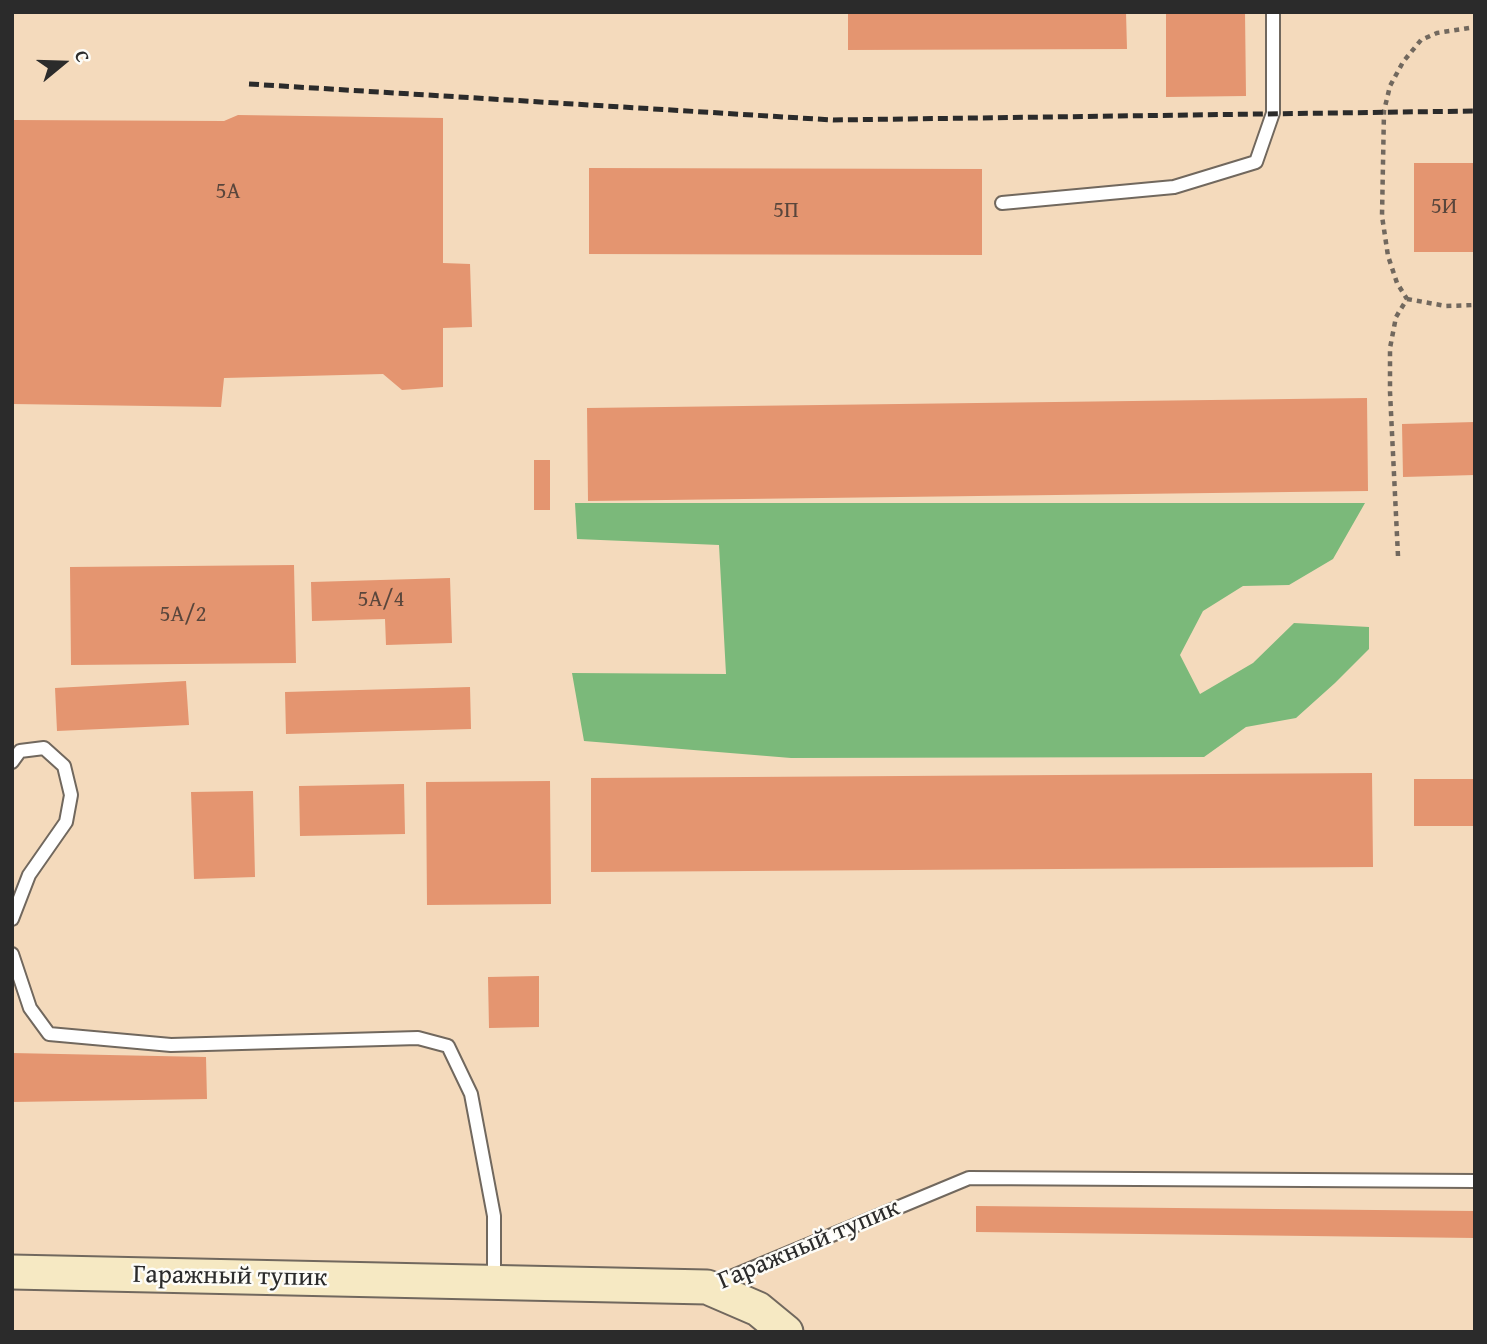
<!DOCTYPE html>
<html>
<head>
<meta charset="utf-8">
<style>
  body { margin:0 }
  #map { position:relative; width:1487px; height:1344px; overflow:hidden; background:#f4dabc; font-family:"Gentium Book Plus",serif }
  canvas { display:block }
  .frame { position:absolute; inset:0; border:14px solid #2b2b2b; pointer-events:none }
  .north { position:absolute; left:28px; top:28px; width:70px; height:70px; -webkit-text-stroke:5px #fdfcf7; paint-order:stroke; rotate:71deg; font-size:19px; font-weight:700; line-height:28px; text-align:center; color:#2b2b2b }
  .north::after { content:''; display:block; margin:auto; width:24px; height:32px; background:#2b2b2b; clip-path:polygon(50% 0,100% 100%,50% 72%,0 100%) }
</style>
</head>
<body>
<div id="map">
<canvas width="1487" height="1344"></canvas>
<div class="frame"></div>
<div class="north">С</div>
</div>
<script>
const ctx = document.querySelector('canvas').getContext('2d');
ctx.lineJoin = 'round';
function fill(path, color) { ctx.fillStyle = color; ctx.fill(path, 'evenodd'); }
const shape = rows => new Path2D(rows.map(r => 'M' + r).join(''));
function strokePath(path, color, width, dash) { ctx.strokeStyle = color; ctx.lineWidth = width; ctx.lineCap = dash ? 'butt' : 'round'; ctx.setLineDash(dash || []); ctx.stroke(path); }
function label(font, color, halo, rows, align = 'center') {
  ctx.font = font + ' "Gentium Book Plus",serif'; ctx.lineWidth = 5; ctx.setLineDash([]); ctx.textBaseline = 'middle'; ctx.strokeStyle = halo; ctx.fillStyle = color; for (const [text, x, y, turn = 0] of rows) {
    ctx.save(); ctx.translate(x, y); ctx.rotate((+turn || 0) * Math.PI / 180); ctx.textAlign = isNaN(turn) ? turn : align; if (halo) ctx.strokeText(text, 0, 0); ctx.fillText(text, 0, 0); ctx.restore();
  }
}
fill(shape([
  [575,503,1365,503,1333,559,1289,585,1243,586,1203,611,1180,655,1200,694,1253,663,1294,623,1369,627,1369,649,1335,683,1296,718,1246,727,1204,757,791,758,584,741,572,673,726,674,719,545,577,539]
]), '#7bb97a');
fill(shape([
  [848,12,1126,12,1127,49,848,50],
  [1166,12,1245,12,1246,96,1166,97],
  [238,115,443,118,443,263,470,264,472,327,443,328,443,387,402,390,383,374,224,378,221,407,12,404,12,120,224,121],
  [1414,163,1475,163,1475,252,1414,252],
  [589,168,982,169,982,255,589,254],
  [1367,398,1368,491,588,501,587,408],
  [1475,422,1475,475,1403,477,1402,424],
  [534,460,550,460,550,510,534,510],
  [294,565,296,663,71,665,70,567],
  [450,578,452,643,386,645,385,619,312,621,311,582],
  [186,681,189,725,57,731,55,688],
  [470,687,471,729,286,734,285,692],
  [1372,773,1373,867,591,872,591,778],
  [1414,779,1475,779,1475,826,1414,826],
  [550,781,551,904,427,905,426,782],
  [404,784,405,834,300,836,299,786],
  [253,791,255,877,194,879,191,792],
  [539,976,539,1027,489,1028,488,977],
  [12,1053,206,1057,207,1099,12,1102],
  [976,1206,1475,1211,1475,1238,976,1232]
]), '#e49570');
const lane = shape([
  [1002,203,1174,187,1256,162,1273,113,1273,12],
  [12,762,20,751,44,748,64,766,71,795,66,822,29,875,12,919],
  [12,954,30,1008,49,1034,171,1045,418,1038,448,1046,471,1094,494,1216,494,1282],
  [714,1284,969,1178,1475,1181]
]);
const secondary = shape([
  [12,1272,707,1287,758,1309,786,1332]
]);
strokePath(lane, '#71685e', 16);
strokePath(secondary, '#71685e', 37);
strokePath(shape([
  [1407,299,1446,306,1475,305],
  [1398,556,1390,392,1390,348,1396,317,1407,299,1397,283,1388,256,1382,216,1384,111,1390,86,1403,62,1421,40,1437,33,1475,27]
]), '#71685e', 4.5, [5, 5]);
strokePath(lane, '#fff', 12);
strokePath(secondary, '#f6e9c3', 33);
strokePath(shape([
  [249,84,833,120,1475,111]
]), '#2b2b2b', 5, [10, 5]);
label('23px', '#59463c', null, [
  ["5А",228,192],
  ["5И",1444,207],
  ["5П",786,211],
  ["5А/4",381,600],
  ["5А/2",183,615]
]);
label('26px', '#2b2b2b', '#fdfcf7', [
  ["Гаражный тупик",809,1245,-23],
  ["Гаражный тупик",230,1277,1]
]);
</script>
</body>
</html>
